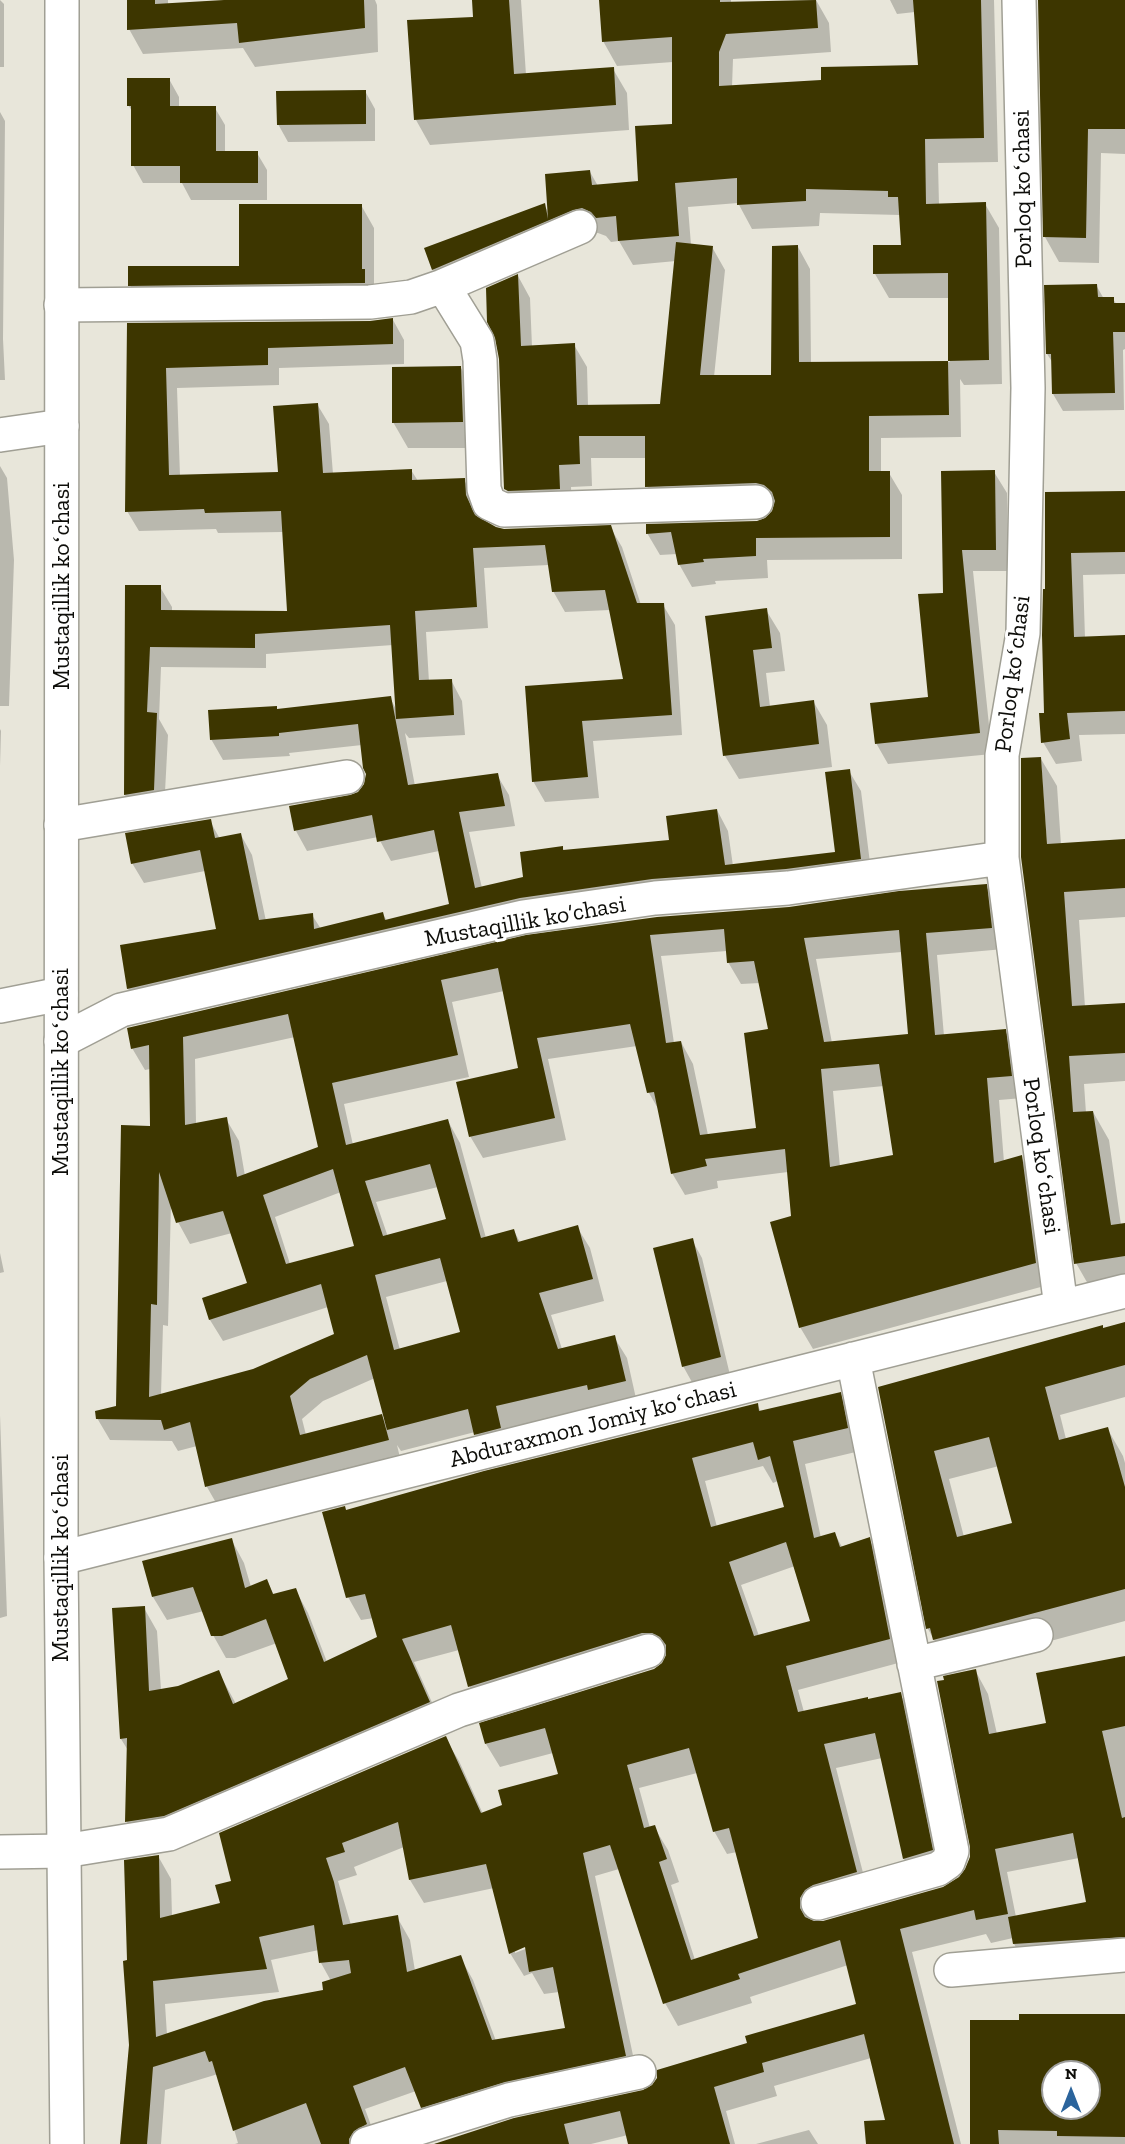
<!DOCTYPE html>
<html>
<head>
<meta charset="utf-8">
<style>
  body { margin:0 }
  #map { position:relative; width:1125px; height:2144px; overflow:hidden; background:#e8e6da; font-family:"Zilla Slab",serif }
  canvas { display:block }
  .north { position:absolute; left:1041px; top:2060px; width:60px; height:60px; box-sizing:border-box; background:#fff; border:2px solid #9e9e9d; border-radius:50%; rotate:0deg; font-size:16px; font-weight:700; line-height:24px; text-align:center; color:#0d0d09 }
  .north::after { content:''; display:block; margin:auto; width:21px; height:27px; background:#2b649c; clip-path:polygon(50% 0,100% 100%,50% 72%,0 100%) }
</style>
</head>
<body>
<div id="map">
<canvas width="1125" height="2144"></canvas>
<div class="north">N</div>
</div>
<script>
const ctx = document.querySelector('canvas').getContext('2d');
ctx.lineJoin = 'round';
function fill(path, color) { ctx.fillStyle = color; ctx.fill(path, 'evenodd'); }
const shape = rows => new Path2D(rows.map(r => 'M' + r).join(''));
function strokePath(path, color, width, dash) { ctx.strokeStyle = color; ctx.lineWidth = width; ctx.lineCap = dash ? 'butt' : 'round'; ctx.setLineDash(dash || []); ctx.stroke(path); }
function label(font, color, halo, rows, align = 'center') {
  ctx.font = font + ' "Zilla Slab",serif'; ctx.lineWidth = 6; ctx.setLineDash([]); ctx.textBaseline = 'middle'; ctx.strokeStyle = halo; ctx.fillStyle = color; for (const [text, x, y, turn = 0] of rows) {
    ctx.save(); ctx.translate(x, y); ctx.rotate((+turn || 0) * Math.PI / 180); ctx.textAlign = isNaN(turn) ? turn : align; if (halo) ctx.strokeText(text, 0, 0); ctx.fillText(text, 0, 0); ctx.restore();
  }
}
fill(shape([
  [0,0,4,4,4,67,0,67],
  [129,0,168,0,168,4,235,0,375,0,377,5,378,52,255,67,243,48,143,54,129,29],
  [473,0,521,0,526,75,613,69,627,93,629,130,430,145,416,120,409,22,475,18],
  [601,0,731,0,731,3,816,0,829,23,831,52,733,59,732,87,822,81,919,67,915,12,897,14,890,0,994,0,998,162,938,163,939,205,985,204,999,228,1002,384,964,385,960,379,961,437,881,438,881,473,889,473,902,495,902,559,767,560,768,578,715,581,716,584,692,587,679,564,677,554,660,555,647,533,757,522,767,519,775,507,660,509,647,486,646,458,591,458,592,486,571,487,572,511,519,512,506,489,518,276,530,298,532,347,574,345,587,367,588,406,661,406,676,261,633,265,619,241,611,242,606,236,598,233,587,234,447,294,433,269,544,205,549,213,590,172,598,186,640,183,673,126,673,62,617,66,603,41],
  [738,203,752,229,819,226,820,213,900,215,903,246,875,274,889,298,950,298,950,362,811,363,810,269,798,247,773,377,714,377,725,270,712,247,691,245,688,207],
  [1039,0,1125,0,1125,154,1101,153,1099,263,1059,262,1045,237],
  [169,79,179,97,179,108,215,108,225,125,225,153,257,153,267,170,267,200,191,200,182,183,143,183,133,165,133,113,129,106],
  [365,91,375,109,375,141,288,142,278,124],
  [0,112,5,121,3,339,5,380,0,380],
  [361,205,374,228,374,288,143,308,130,285,240,267],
  [1096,285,1104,299,1113,299,1117,305,1125,305,1125,349,1123,350,1124,410,1063,411,1053,394,1053,363,1047,354],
  [393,320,404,340,404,364,279,368,279,385,177,388,180,476,279,473,317,404,329,424,333,474,411,470,418,481,464,480,476,500,477,517,496,528,504,530,610,527,622,547,641,605,663,605,675,625,682,735,593,741,599,798,545,802,533,781,526,687,625,680,610,610,565,612,553,591,549,565,484,568,488,628,426,632,429,682,451,680,462,701,465,735,409,738,405,733,415,786,497,775,509,795,515,826,469,832,482,888,524,879,562,847,565,852,671,841,717,810,728,831,733,866,837,853,849,771,861,791,872,879,665,899,140,1009,128,989,121,947,217,930,205,871,144,883,132,863,210,821,220,839,241,835,252,855,266,921,312,915,321,929,383,914,387,921,450,905,439,851,391,861,378,837,307,851,296,831,359,793,366,785,367,774,362,745,289,753,290,756,223,760,211,739,276,708,278,710,390,698,396,709,393,645,266,654,266,668,161,667,159,719,168,735,164,811,137,815,125,795,127,587,160,587,172,607,172,612,289,613,283,532,218,533,216,529,139,531,127,511,128,325,370,322],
  [461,368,476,394,477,448,408,448,393,422],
  [0,466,7,478,14,560,9,706,0,706],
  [942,472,994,472,1007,493,1008,571,973,571,992,754,888,764,876,743,930,698,944,594],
  [1125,492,1125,574,1083,575,1085,638,1125,636,1125,734,1079,735,1082,761,1056,764,1043,742,1046,714,1046,494],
  [766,610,780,633,785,671,766,673,770,707,813,701,827,725,832,767,739,779,725,756,707,618],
  [0,729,1,731,0,766],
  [1041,759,1057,786,1061,845,1125,840,1125,917,1079,920,1085,1007,1125,1004,1125,1081,1084,1084,1086,1113,1093,1112,1109,1140,1121,1225,1125,1225,1125,1286,1092,1291,1076,1263],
  [986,886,998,908,1004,949,937,955,944,1036,1005,1031,1017,1052,1023,1098,999,1100,1004,1162,1021,1157,1034,1179,1048,1285,813,1349,800,1327,788,1172,717,1181,718,1188,685,1195,672,1173,660,1112,649,1093,637,1046,548,1059,566,1140,483,1158,470,1136,520,1070,504,991,452,1002,469,1077,344,1104,353,1145,448,1121,460,1143,486,1238,514,1231,520,1242,577,1227,590,1248,604,1301,551,1315,562,1349,614,1337,627,1358,637,1403,600,1407,507,1428,513,1450,488,1456,475,1432,401,1451,397,1445,401,1462,219,1508,207,1487,197,1446,178,1451,172,1441,110,1440,97,1418,117,1407,151,1127,150,1069,145,1070,132,1048,128,1029,790,908],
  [727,951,728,962,741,984,760,983,770,1031,758,1129,708,1135,693,1064,681,1042,674,1043,661,956],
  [902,952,909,1035,832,1043,816,959],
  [295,1037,319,1148,245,1176,239,1141,226,1119,196,1124,195,1059],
  [884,1086,894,1156,840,1167,833,1091],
  [438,1187,447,1220,388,1237,376,1202],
  [341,1192,356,1247,290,1264,275,1217],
  [171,1203,178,1222,190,1244,232,1233,249,1284,203,1299,210,1320,223,1341,328,1307,336,1335,254,1370,161,1395,163,1325,168,1326],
  [447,1281,462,1333,400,1350,386,1297],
  [375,1378,385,1422,382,1416,306,1435,302,1419,323,1401],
  [692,1240,702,1258,730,1375,693,1384,683,1366],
  [0,1253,4,1272,0,1273],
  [1125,1323,1125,1397,1060,1415,1066,1439,1107,1428,1123,1456,1125,1463,1125,1621,950,1668,928,1629,880,1388],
  [999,1466,1014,1524,964,1537,949,1479],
  [840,1394,853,1417,860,1451,805,1464,821,1538,835,1534,842,1547,869,1539,882,1562,902,1662,798,1690,804,1712,900,1694,914,1717,945,1873,918,1882,904,1859,882,1758,836,1768,869,1896,817,1914,812,1923,823,1923,944,1888,960,1878,967,1869,972,1847,975,1670,988,1694,997,1734,1048,1724,1125,1657,1125,1960,1028,1967,1014,1944,1013,1938,991,1943,986,1934,912,1952,961,2144,867,2144,887,2121,871,2058,774,2086,777,2096,726,2111,735,2144,630,2144,628,2135,591,2144,435,2144,643,2092,749,2044,858,2005,848,1965,750,1997,752,2003,678,2026,665,2003,619,1869,595,1876,638,2079,436,2130,422,2107,416,2091,365,2109,378,2144,235,2144,238,2143,218,2074,165,2090,161,2144,121,2144,131,2045,128,1962,158,1856,171,1879,172,1917,222,1904,233,1882,445,1738,459,1761,483,1814,504,1806,560,1775,553,1753,500,1767,486,1744,654,1670,663,1664,668,1655,656,1656,483,1710,470,1687,459,1650,414,1662,442,1725,140,1845,127,1822,129,1752,121,1739,144,1608,157,1631,161,1690,178,1687,218,1671,236,1704,290,1679,277,1643,235,1658,226,1658,213,1635,204,1611,167,1620,153,1597,231,1539,244,1563,251,1587,267,1581,274,1595,295,1589,308,1613,327,1662,379,1638,374,1618,361,1620,348,1597,345,1508,347,1511,757,1404,761,1412],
  [763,1466,773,1483,778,1481,785,1509,717,1527,705,1481],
  [795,1566,812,1622,759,1636,741,1585],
  [697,1773,714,1831,727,1854,737,1852,760,1939,695,1960,671,1885,679,1882,668,1850,654,1827,650,1828,639,1788],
  [404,1847,410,1880,424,1903,494,1888,510,1953,524,1976,532,1973,544,1994,559,1992,566,2029,496,2041,473,1980,460,1957,415,1971,410,1940,397,1917,351,1925,338,1881,357,1875,354,1867],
  [1079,1858,1088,1903,1016,1917,1007,1872],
  [531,1943,533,1946,515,1953,515,1950],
  [319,1950,321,1963,331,1981,325,1991,167,2035,165,2004,279,1992,271,1960],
  [0,1415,7,1616,0,1618],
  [1125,2016,1125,2144,971,2144,1020,2022],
  [1053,2072,1089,2072,1089,2108,1053,2108],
  [809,2130,818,2144,756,2144]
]), '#0003');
fill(shape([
  [127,0,155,0,155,4,224,0,364,0,365,28,239,43,237,23,127,30],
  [472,0,509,0,514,74,614,67,616,105,414,120,407,20,473,17],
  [599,0,720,0,720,2,816,0,818,28,726,34,719,52,719,86,821,80,821,67,918,65,913,0,981,0,984,138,925,139,926,204,986,202,989,360,948,361,948,273,873,274,873,245,901,245,898,197,888,197,888,191,806,189,806,201,737,205,737,178,675,183,679,236,618,241,616,216,596,218,591,212,582,208,573,210,432,270,424,248,545,203,548,219,545,174,590,170,592,185,638,181,635,126,672,124,672,37,602,42],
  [1038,0,1125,0,1125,129,1088,129,1086,238,1043,237],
  [127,78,170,78,170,106,216,106,216,151,258,151,258,183,180,183,180,166,131,166,131,106,127,106],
  [366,90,366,124,277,125,276,91],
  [239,204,362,204,362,269,365,269,365,283,128,286,128,266,239,266],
  [676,242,713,246,700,375,771,375,772,246,798,245,799,362,948,361,949,415,869,416,869,471,890,471,890,537,756,538,756,556,703,559,704,562,678,565,671,532,646,534,646,524,757,521,765,518,772,511,775,501,772,492,764,485,756,483,645,487,645,436,579,436,580,464,559,465,560,489,508,491,504,489,499,359,495,338,487,322,486,288,518,274,521,346,575,343,577,405,660,404],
  [1097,284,1098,297,1114,297,1114,303,1125,303,1125,332,1113,332,1115,393,1052,394,1051,354,1046,354,1044,285],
  [393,318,393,344,268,348,268,365,166,368,169,475,278,472,273,406,318,403,323,473,412,469,412,480,465,478,466,495,475,515,496,527,504,529,611,525,637,603,664,603,672,715,582,721,588,777,532,782,525,686,623,679,605,590,552,592,545,545,473,548,477,607,415,611,419,680,452,679,454,715,396,719,390,625,255,634,255,648,150,647,147,712,157,713,154,790,124,795,125,585,161,585,161,610,287,611,281,511,205,513,204,509,125,512,127,323,370,321],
  [461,366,463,422,392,423,392,367],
  [995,470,996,550,962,550,980,733,875,744,870,703,928,697,918,594,943,593,941,471],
  [1125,491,1125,552,1071,553,1074,637,1125,635,1125,711,1067,713,1070,739,1041,743,1039,713,1044,713,1042,635,1043,589,1045,589,1045,492],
  [767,608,772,648,753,650,760,707,814,700,819,744,723,756,705,616],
  [391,696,408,785,498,773,505,806,459,812,475,888,523,877,520,852,563,846,563,850,669,840,666,816,717,809,725,865,835,852,825,772,850,769,861,859,786,869,652,879,520,898,127,989,120,945,216,929,200,850,131,864,125,833,211,819,215,838,241,833,259,920,313,913,314,929,383,912,385,920,449,904,434,830,377,842,372,815,294,831,289,806,350,795,358,792,364,784,366,774,363,768,358,724,279,733,279,736,210,740,208,710,277,706,277,709],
  [1041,757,1047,844,1125,839,1125,888,1064,892,1072,1006,1125,1003,1125,1053,1069,1056,1073,1112,1093,1111,1111,1225,1125,1223,1125,1256,1074,1264,1021,857,1021,758],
  [987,884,992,928,926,933,935,1035,1006,1029,1012,1076,987,1078,994,1163,1022,1155,1036,1263,799,1328,770,1222,791,1216,785,1149,705,1159,707,1166,671,1174,654,1092,647,1093,630,1024,537,1038,555,1118,469,1137,456,1082,518,1068,498,968,441,980,458,1055,332,1083,346,1145,448,1119,481,1238,514,1229,518,1242,578,1225,593,1279,539,1293,558,1349,615,1335,626,1381,588,1390,587,1385,496,1406,501,1428,474,1435,468,1409,387,1430,367,1355,310,1379,290,1396,300,1435,382,1414,389,1440,205,1487,190,1422,164,1430,161,1420,96,1419,95,1411,116,1406,121,1125,150,1126,149,1045,131,1049,127,1028,526,935,657,917,789,907,899,891],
  [724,929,727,963,754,961,768,1029,744,1033,756,1128,700,1135,681,1041,666,1043,650,935],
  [899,930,908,1034,824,1042,804,938],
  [288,1014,318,1147,237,1177,227,1117,185,1125,183,1037],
  [879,1064,893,1155,830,1167,821,1069],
  [430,1164,446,1219,383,1236,365,1181],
  [333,1169,354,1246,286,1264,263,1195],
  [159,1172,176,1223,223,1211,247,1283,202,1298,209,1320,321,1284,334,1334,253,1369,149,1397,151,1304,157,1305],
  [440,1258,460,1332,394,1350,375,1275],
  [693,1238,721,1357,682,1367,653,1248],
  [1125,1322,1125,1365,1045,1387,1059,1440,1108,1427,1125,1487,1125,1589,933,1640,930,1628,926,1629,878,1387,1103,1325,1103,1328],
  [989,1437,1012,1523,957,1537,934,1451],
  [841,1392,848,1428,793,1441,814,1538,835,1532,840,1547,870,1537,890,1639,786,1666,798,1712,868,1697,868,1699,901,1692,933,1850,903,1859,875,1733,824,1744,857,1872,813,1885,805,1890,800,1898,800,1908,805,1917,814,1921,823,1921,943,1887,959,1877,965,1869,970,1857,970,1847,937,1681,944,1680,943,1676,976,1669,989,1734,1046,1723,1036,1673,1125,1656,1125,1726,1102,1731,1122,1818,1125,1817,1125,1937,1013,1944,1008,1917,1086,1902,1073,1833,995,1849,1008,1914,976,1920,974,1910,900,1929,954,2144,866,2144,864,2121,885,2120,864,2034,762,2063,764,2072,714,2087,730,2144,628,2144,620,2111,564,2124,569,2144,434,2144,514,2118,643,2090,652,2085,657,2078,657,2070,747,2043,745,2036,856,2004,840,1940,738,1974,740,1979,663,2004,610,1845,583,1853,626,2056,505,2082,421,2108,405,2067,353,2086,367,2124,354,2131,349,2139,349,2144,321,2144,306,2103,233,2131,212,2061,209,2062,205,2051,153,2067,147,2144,120,2144,129,2045,123,1961,127,1960,124,1860,159,1855,160,1918,220,1903,215,1885,231,1881,219,1833,446,1736,481,1813,502,1805,498,1790,558,1774,545,1728,485,1744,479,1723,654,1669,662,1663,666,1655,666,1645,660,1637,652,1633,642,1633,468,1687,451,1625,402,1639,430,1702,164,1816,125,1822,127,1738,120,1739,112,1608,145,1606,149,1691,178,1686,219,1670,233,1704,288,1679,266,1619,222,1636,211,1636,193,1587,152,1597,142,1561,232,1538,245,1588,267,1579,273,1594,296,1588,324,1662,377,1637,365,1594,346,1598,322,1512,345,1506,346,1510,484,1471,758,1403,759,1411],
  [753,1442,758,1460,770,1456,784,1507,711,1527,692,1458],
  [786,1542,810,1621,754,1636,729,1562],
  [689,1748,713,1832,729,1828,758,1938,691,1960,659,1862,667,1859,655,1825,644,1828,627,1765],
  [398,1822,409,1880,486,1864,509,1954,525,1947,529,1972,553,1967,565,2028,492,2040,461,1955,407,1972,398,1915,343,1925,334,1882,326,1858,345,1852,342,1843],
  [314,1925,319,1963,349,1960,351,1973,322,1982,323,1990,264,2001,156,2037,153,1981,267,1969,259,1937],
  [1019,2014,1125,2014,1125,2137,1057,2136,1057,2131,998,2130,999,2144,970,2144,970,2020,1019,2020],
  [1053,2072,1089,2072,1089,2108,1053,2108]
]), '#3d3600');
const minor = shape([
  [1019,0,1028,388,1023,633,1002,755,1002,858,1061,1307],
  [443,286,580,227],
  [61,305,370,302,411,297,443,286,477,341,480,360,484,489,489,503,504,510,756,502],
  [0,435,62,426],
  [61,825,347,777],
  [0,1006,61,994],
  [61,1041,121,1010,523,917,655,898,788,888,1002,858],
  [61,1558,1125,1291],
  [914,1664,1036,1635],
  [0,1852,64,1851,169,1834,459,1710,648,1651],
  [818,1903,938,1869,948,1862,952,1851,853,1359],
  [951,1970,1125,1955],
  [367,2144,509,2100,639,2072]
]);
const major = shape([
  [62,0,61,1558,67,2144]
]);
strokePath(minor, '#a09f94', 36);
strokePath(major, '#a09f94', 36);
strokePath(minor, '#fff', 33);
strokePath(major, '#fff', 33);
label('24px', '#0d0d09', '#fff', [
  ["Porloq koʻchasi",1023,189,-91],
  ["Mustaqillik koʻchasi",62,586,-90],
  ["Porloq koʻchasi",1013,674,-83],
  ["Mustaqillik ko‘chasi",525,922,-10],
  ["Mustaqillik koʻchasi",61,1072,-90],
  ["Porloq koʻchasi",1041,1156,82],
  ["Abduraxmon Jomiy koʻchasi",593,1425,-14],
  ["Mustaqillik koʻchasi",61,1558,-90]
]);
</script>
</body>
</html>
